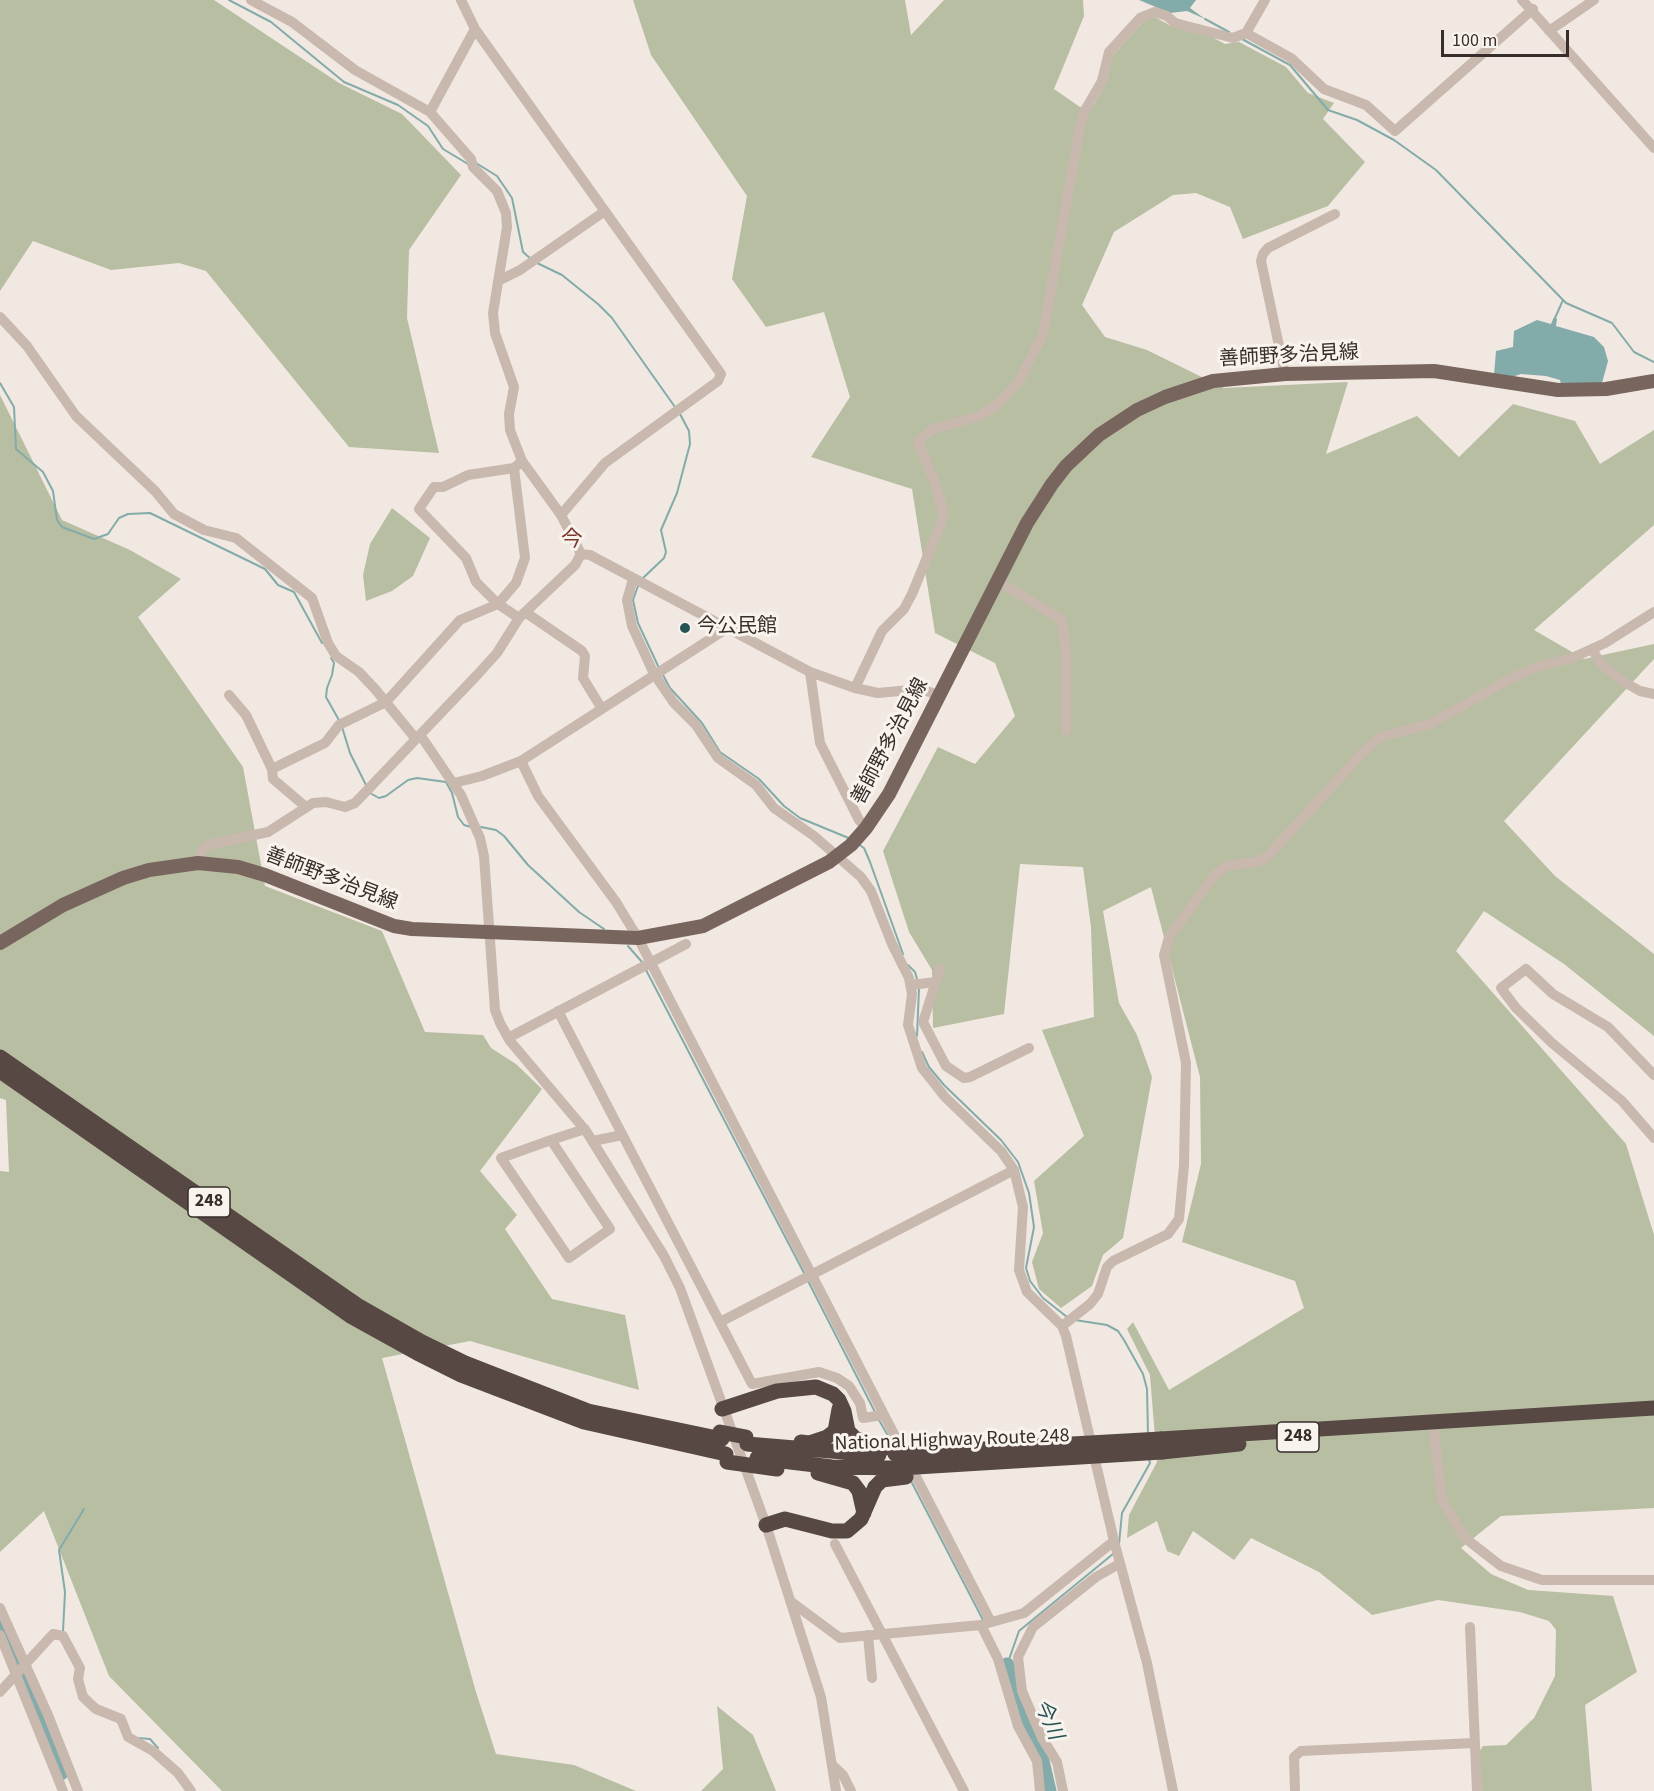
<!DOCTYPE html>
<html>
<head>
<meta charset="utf-8">
<style>
  body { margin:0 }
  #map { position:relative; width:1654px; height:1791px; overflow:hidden; background:#f1e8e1; font-family:"Source Sans 3",sans-serif }
  canvas { display:block }
  .scale { position:absolute; left:1441px; top:30px; width:128px; height:27px; box-sizing:border-box; border:3px solid #372e2b; border-top:0; padding-left:8px; font-size:18px; line-height:21px; white-space:nowrap; color:#372e2b; -webkit-text-stroke:4px #f9f3ed; paint-order:stroke }
</style>
</head>
<body>
<div id="map">
<canvas width="1654" height="1791"></canvas>
<div class="scale">100 m</div>
</div>
<script>
const ctx = document.querySelector('canvas').getContext('2d');
ctx.lineJoin = 'round';
function fill(path, color) { ctx.fillStyle = color; ctx.fill(path, 'evenodd'); }
const shape = rows => new Path2D(rows.map(r => 'M' + r).join(''));
function strokePath(path, color, width, dash) { ctx.strokeStyle = color; ctx.lineWidth = width; ctx.lineCap = dash ? 'butt' : 'round'; ctx.setLineDash(dash || []); ctx.stroke(path); }
function label(font, color, halo, rows, align = 'center') {
  ctx.font = font + ' "Source Sans 3","Noto Sans JP",sans-serif'; ctx.lineWidth = 6; ctx.setLineDash([]); ctx.textBaseline = 'middle'; ctx.strokeStyle = halo; ctx.fillStyle = color; for (const [text, x, y, turn = 0] of rows) {
    ctx.save(); ctx.translate(x, y); ctx.rotate((+turn || 0) * Math.PI / 180); ctx.textAlign = isNaN(turn) ? turn : align; if (halo) ctx.strokeText(text, 0, 0); ctx.fillText(text, 0, 0); ctx.restore();
  }
}
fill(shape([
  [0,0,214,0,339,83,402,114,461,175,409,250,407,318,439,453,349,447,206,271,179,263,111,270,33,241,0,291],
  [633,0,905,0,911,35,944,0,1083,0,1084,16,1054,89,1080,107,1094,105,1107,81,1112,56,1142,23,1153,16,1171,26,1208,35,1225,44,1239,42,1286,67,1308,93,1334,103,1323,119,1365,162,1328,206,1243,239,1230,207,1196,193,1173,195,1114,232,1082,305,1105,337,1147,350,1224,388,1348,382,1326,454,1417,416,1459,457,1513,404,1575,421,1600,464,1654,430,1654,525,1534,630,1584,659,1654,644,1654,659,1504,821,1555,876,1654,954,1654,1036,1564,964,1484,911,1456,951,1626,1144,1654,1235,1654,1508,1501,1516,1461,1548,1491,1574,1528,1590,1613,1596,1637,1672,1585,1705,1592,1791,1482,1791,1479,1752,1483,1746,1506,1745,1534,1718,1555,1676,1556,1630,1549,1621,1520,1612,1438,1600,1372,1615,1319,1572,1251,1538,1234,1560,1193,1531,1179,1556,1167,1551,1157,1521,1127,1538,1129,1515,1157,1462,1150,1375,1127,1329,1133,1322,1169,1390,1304,1308,1295,1281,1182,1242,1201,1164,1200,1077,1151,887,1103,911,1119,1003,1137,1035,1152,1077,1123,1238,1103,1255,1092,1286,1061,1308,1039,1289,1032,1262,1043,1233,1034,1181,1084,1136,1042,1030,1094,1017,1091,927,1083,867,1020,864,1004,1014,933,1028,932,970,909,932,883,851,938,747,975,764,1015,716,995,663,935,633,912,489,811,457,850,397,824,312,766,327,732,279,747,196,651,55],
  [0,395,62,520,130,550,181,579,138,617,243,767,265,886,382,931,425,1032,483,1035,491,1048,516,1064,542,1089,480,1171,517,1215,505,1229,552,1299,625,1315,639,1390,470,1341,382,1358,476,1692,496,1754,574,1765,636,1791,222,1791,109,1676,44,1511,0,1552,0,1171,9,1172,6,1100,0,1098],
  [392,508,430,538,413,576,392,591,366,601,363,575,370,544],
  [717,1706,753,1735,776,1791,701,1791,723,1769]
]), '#b7bea2');
fill(shape([
  [1139,0,1196,0,1190,8,1205,19,1187,11,1170,13],
  [1554,317,1557,319,1556,326,1594,337,1604,347,1608,361,1602,383,1561,384,1560,380,1546,376,1521,374,1509,378,1494,375,1496,351,1513,347,1514,331,1537,320,1551,324]
]), '#83abaa');
strokePath(shape([
  [229,0,271,22,344,82,398,105,428,126,443,149,468,164],
  [1205,19,1229,32],
  [1242,39,1290,65,1328,110,1357,120,1394,140,1436,170,1566,303,1612,323,1634,352,1654,362],
  [476,163,497,176,512,198,523,252,531,259],
  [535,262,562,275,598,304,612,318,675,407],
  [1555,318,1563,300],
  [0,383,14,407,16,449,43,472,53,491,57,520,62,527,94,539,108,534,119,518,128,514,150,513,265,569,278,585,294,592,322,643],
  [642,579,664,558,666,552,661,530,677,493,690,444,689,431,680,414],
  [639,583,633,600,638,623,659,668],
  [331,658,334,663,332,675,327,688,326,697,340,722],
  [663,675,670,688,702,723,720,752,759,779,784,806,800,818,851,839],
  [342,727,350,753,366,785],
  [370,793,379,798,386,796,408,780,417,778,446,782,452,793,458,817,464,825,471,827],
  [481,827,496,830,504,836,528,865,579,912,604,929],
  [858,844,864,848,870,862,903,954],
  [628,946,642,962],
  [908,965,915,972,917,979],
  [646,970,804,1273],
  [917,1036,919,988],
  [922,1052,929,1067,944,1085,1001,1140,1018,1162,1029,1193,1034,1227,1026,1268,1030,1281,1043,1298,1067,1317],
  [808,1281,875,1412],
  [1075,1320,1107,1325,1118,1331,1124,1340,1143,1374,1147,1389,1148,1435],
  [879,1420,891,1441],
  [911,1481,983,1620],
  [1119,1544,1122,1513,1150,1463,1149,1459],
  [63,1631,65,1592,59,1550,84,1509],
  [1007,1665,1019,1631,1113,1554],
  [138,1738,150,1739,158,1748]
]), '#83abaa', 2);
strokePath(shape([
  [0,1620,61,1773],
  [1007,1665,1011,1688,1042,1761,1049,1791]
]), '#83abaa', 15);
strokePath(shape([
  [251,0,292,22,355,70,430,112,471,159,473,167,497,191,506,213,507,227,493,313,495,333,514,387,509,414,510,430,522,461,561,515,581,554],
  [461,0,475,29,721,374,718,381,605,463,561,515],
  [1522,0,1654,148],
  [1549,31,1594,0],
  [1246,33,1291,58,1324,89,1366,105,1395,131,1533,9],
  [430,112,475,29],
  [498,281,520,270,605,211],
  [0,317,27,346,76,416,155,491,174,514,204,530,236,538,312,598,328,643,336,656,359,672,375,689,416,739],
  [1285,374,1261,261,1263,254,1268,248,1335,214],
  [581,554,590,555,810,672,855,688,878,693,921,689,938,695],
  [633,579,627,600,632,626,654,674,674,703,696,725,718,758,756,785,774,808,814,836,861,877,871,891,892,944,909,978,912,994,908,1025,922,1068,945,1097,1001,1151,1014,1170,1023,1207,1019,1270,1027,1292,1062,1326,1066,1336,1114,1541,1147,1663,1173,1791],
  [998,581,1062,620,1066,652,1066,731],
  [525,612,582,651,585,656,583,678,602,709],
  [519,618,498,604,476,582,466,558,419,509,434,487,443,487,468,475,514,468,519,464],
  [1592,649,1601,664,1624,682,1640,691,1654,694],
  [810,672,820,743,859,820,866,828],
  [855,688,882,631,904,609,912,594,942,521,943,512,936,485,918,442,931,430,979,416,998,404,1019,381,1043,334,1080,127,1084,112,1102,81,1109,52,1140,18,1155,12,1167,16,1175,23,1233,38,1246,33,1265,0],
  [229,695,246,715,272,769],
  [421,736,461,795,480,838,484,856,495,1010,500,1023,510,1041,586,1131,664,1256,680,1288,766,1525,821,1697,836,1791],
  [521,761,538,796,616,902,638,938,991,1622],
  [454,783,482,776,521,761,726,629],
  [306,807,273,779,272,769,325,743,339,725,386,702,460,620,498,604,516,583,525,558,514,468],
  [198,863,203,848,211,844,268,832,313,803,326,802,345,807,355,803,478,674,497,653,519,618,575,565,581,554],
  [940,969,923,1022,946,1066,964,1078,970,1077,1029,1048],
  [911,985,936,982],
  [558,1011,752,1384,819,1372,837,1378,849,1386,860,1403,863,1418,883,1415],
  [508,1038,686,944],
  [1654,1075,1608,1027,1553,994,1526,969,1501,988,1516,1008,1552,1043,1622,1101,1654,1138],
  [551,1140,610,1229,569,1258,501,1158,551,1140,585,1129],
  [593,1141,622,1135],
  [720,1322,1014,1170],
  [1062,1326,1090,1304,1098,1294,1107,1267,1113,1261,1168,1234,1179,1219,1184,1165,1186,1063,1164,955,1169,937,1214,876,1226,866,1256,862,1266,858,1365,750,1380,737,1430,724,1510,679,1540,666,1572,658,1605,643,1654,612],
  [1433,1423,1442,1500,1465,1538,1501,1566,1542,1580,1654,1580],
  [835,1544,964,1791],
  [790,1601,840,1638,981,1625,1024,1613,1114,1541],
  [0,1608,48,1715,78,1791],
  [981,1625,998,1659,1018,1726,1037,1761,1040,1791],
  [1470,1627,1477,1791],
  [0,1635,63,1791],
  [868,1635,872,1678],
  [0,1692,53,1634,63,1636,80,1668,78,1679,83,1697,96,1709,121,1719,128,1737,153,1751,178,1773,191,1791],
  [832,1765,843,1775,851,1791],
  [1063,1791,1057,1762,1042,1738,1022,1691,1018,1657,1033,1627,1096,1577,1119,1564],
  [1295,1791,1294,1757,1301,1751,1474,1743]
]), '#c8b8ae', 10);
strokePath(shape([
  [0,943,63,905,123,878,149,870,198,863,238,867,265,875,394,926,412,929,638,938,703,926,829,862,851,845,866,828,889,794,1027,523,1052,484,1066,466,1099,435,1137,410,1165,397,1213,381,1285,374,1434,371,1558,390,1606,389,1654,381]
]), '#77655e', 14);
strokePath(shape([
  [0,1057,357,1305,422,1342,465,1363,588,1411,722,1439],
  [0,1071,352,1317,417,1353,461,1375,584,1422,726,1454],
  [722,1409,777,1391,816,1387,833,1394,839,1400,844,1411,848,1431,855,1438,871,1446,891,1448],
  [1161,1439,1654,1408],
  [801,1442,809,1443,827,1437,835,1431,839,1409],
  [747,1444,879,1455],
  [1162,1452,1239,1444],
  [757,1458,832,1467,900,1468],
  [818,1473,853,1483,859,1491,864,1513],
  [766,1525,785,1519,832,1531,847,1531,861,1519,875,1487,882,1480,906,1477]
]), '#574844', 15);
strokePath(shape([
  [720,1432,746,1437],
  [895,1454,1161,1439],
  [727,1462,777,1469],
  [900,1468,1162,1452]
]), '#574844', 15);
for (const [x, y, r, color] of [
  [685,628,6,"#255454"]
]) { const dot = new Path2D(); dot.arc(x, y, r, 0, 2 * Math.PI); ctx.fillStyle = color; ctx.fill(dot); strokePath(dot, '#f9f3ed', 2); }
for (const [x, y, w] of [
  [209,1202,42],
  [1298,1437,42]
]) { const box = new Path2D(); box.roundRect(x - w / 2, y - 15, w, 30, 4.5); ctx.fillStyle = '#f9f3ed'; ctx.fill(box); strokePath(box, '#372e2b', 1.5); }
label('bold 18px', '#372e2b', null, [
  ["248",209,1202],
  ["248",1298,1437]
]);
label('20px', '#372e2b', '#f9f3ed', [
  ["善師野多治見線",1289,357,-3],
  ["善師野多治見線",891,742,-62],
  ["善師野多治見線",331,880,21],
  ["National Highway Route 248",952,1441,-2]
]);
label('20px', '#372e2b', '#f9f3ed', [
  ["今公民館",697,628]
], 'left');
label('italic 21px', '#255454', '#f9f3ed', [
  ["今川",1047,1720,67]
]);
label('22px', '#7d3b2d', '#f9f3ed', [
  ["今",572,541]
]);
</script>
</body>
</html>
